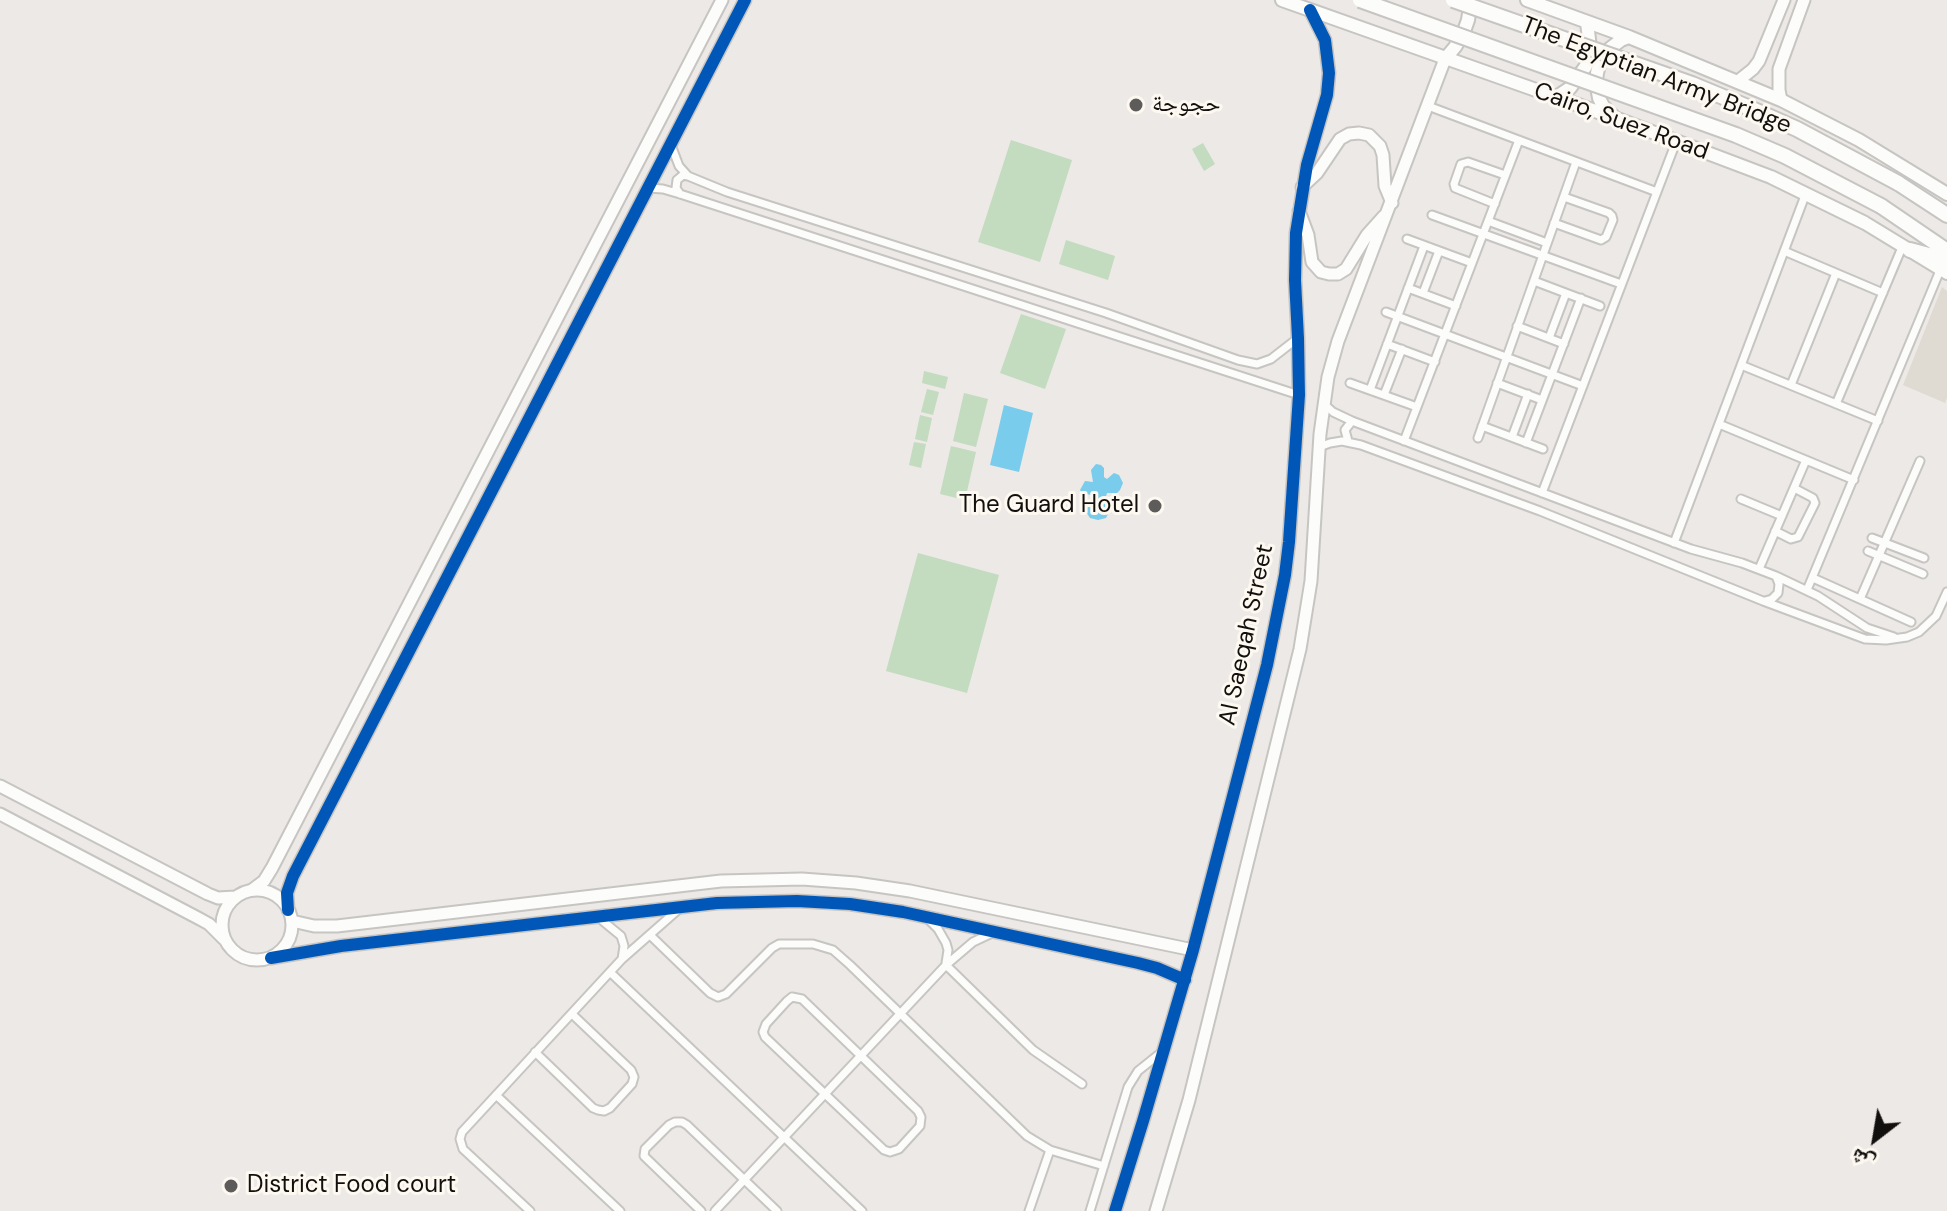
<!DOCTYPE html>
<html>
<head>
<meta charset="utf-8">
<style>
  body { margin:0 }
  #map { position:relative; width:1947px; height:1211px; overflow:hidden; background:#ece9e6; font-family:"DM Sans","Noto Naskh Arabic",sans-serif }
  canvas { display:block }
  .north { position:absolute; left:1835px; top:1099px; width:80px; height:80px; -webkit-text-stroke:6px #fdf8f0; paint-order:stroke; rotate:211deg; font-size:22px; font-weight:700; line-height:32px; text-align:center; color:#12100e }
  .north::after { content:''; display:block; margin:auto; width:28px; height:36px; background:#12100e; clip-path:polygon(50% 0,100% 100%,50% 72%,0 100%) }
</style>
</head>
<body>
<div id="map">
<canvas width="1947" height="1211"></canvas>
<div class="north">ش</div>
</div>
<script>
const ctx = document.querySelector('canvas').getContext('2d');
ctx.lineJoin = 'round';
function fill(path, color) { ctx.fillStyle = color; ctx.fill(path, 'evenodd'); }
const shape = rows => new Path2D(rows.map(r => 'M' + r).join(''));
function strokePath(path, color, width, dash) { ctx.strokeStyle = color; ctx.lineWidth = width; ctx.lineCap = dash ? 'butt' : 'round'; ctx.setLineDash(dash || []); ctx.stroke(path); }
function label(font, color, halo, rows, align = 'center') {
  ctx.font = font + ' "DM Sans","Noto Naskh Arabic",sans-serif'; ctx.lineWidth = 6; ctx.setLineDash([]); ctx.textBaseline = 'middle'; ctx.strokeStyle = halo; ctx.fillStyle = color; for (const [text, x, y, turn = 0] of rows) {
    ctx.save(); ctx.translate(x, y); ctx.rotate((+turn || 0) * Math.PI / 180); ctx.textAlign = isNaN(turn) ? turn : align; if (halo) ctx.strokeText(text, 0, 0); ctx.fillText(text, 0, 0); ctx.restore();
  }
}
fill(shape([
  [1942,287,1947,291,1947,398,1945,403,1903,385]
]), '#e0dbd2');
fill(shape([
  [1011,140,1072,160,1040,262,978,242],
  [1203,143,1215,164,1204,171,1192,149],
  [1066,240,1115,256,1108,280,1059,264],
  [1021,314,1066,329,1045,389,1000,373],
  [924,371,948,377,945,389,922,383],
  [927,389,939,392,933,415,921,412],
  [964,393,988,399,976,447,953,441],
  [920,415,932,418,927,442,915,439],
  [914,442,926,444,921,468,909,465],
  [951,446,976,452,965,500,940,494],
  [918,553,999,575,967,693,886,671]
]), '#c3dbbe');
fill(shape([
  [1004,405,1033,413,1019,472,990,465],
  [1096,464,1101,465,1104,468,1104,477,1107,479,1114,473,1119,475,1123,483,1120,490,1117,493,1107,493,1105,500,1109,506,1109,512,1106,518,1098,520,1090,518,1086,512,1086,506,1092,500,1091,495,1082,493,1080,490,1085,481,1093,482,1091,470]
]), '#79cceb');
const street = shape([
  [1428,106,1657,192],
  [671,145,679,166,688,176,727,192,1106,313,1238,360,1257,364,1271,359,1298,338],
  [648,188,663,189,680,194,1299,395],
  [680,194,676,188,677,180,683,175,688,176],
  [1495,204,1455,188,1454,184,1461,164,1468,162,1505,175],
  [1432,215,1621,284],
  [1488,221,1547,243],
  [1554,223,1601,240,1606,237,1613,220,1612,216,1609,213,1564,197],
  [1407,239,1472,263],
  [1784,251,1883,293],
  [1534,281,1600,306],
  [1408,288,1456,306],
  [1423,293,1439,251],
  [1386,312,1583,386],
  [1517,326,1564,344],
  [1549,338,1566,293],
  [1387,344,1435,362],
  [1741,365,1878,421],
  [1350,383,1417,407],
  [1497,383,1542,400],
  [1791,385,1836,273],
  [1370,390,1424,246],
  [1384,395,1402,349],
  [1323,403,1333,412,1352,421,1691,549,1742,563,1776,576,1818,596,1867,628,1894,637],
  [1836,404,1903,245],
  [1719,424,1854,480],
  [1482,426,1543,449],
  [1512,437,1528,394],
  [1478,438,1576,162],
  [1348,441,1345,430,1352,421],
  [1404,441,1519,140],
  [1526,443,1581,298],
  [1319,447,1330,443,1342,441,1361,445,1540,511,1763,601,1865,639,1886,640,1907,637,1919,632,1936,616,1947,592],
  [1542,493,1676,142],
  [1741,499,1782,516],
  [1775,531,1791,539,1798,537,1815,503,1813,498,1794,488],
  [1872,538,1924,558],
  [1674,543,1806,193],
  [1868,551,1923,574],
  [1759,569,1806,460],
  [1813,578,1911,622],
  [1807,590,1941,268],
  [1860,599,1920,461],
  [1765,601,1772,599,1778,593,1779,584,1776,576],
  [598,917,621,936,624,946,622,959],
  [927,918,938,929,946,943,948,950,946,963],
  [650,935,710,993,718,997,726,994,772,948,779,944,813,944,833,950,850,965,1027,1136,1050,1150,1104,1166],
  [946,965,1033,1050,1082,1084],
  [612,974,862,1211],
  [792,997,802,999,918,1111,921,1117,920,1126,899,1149,890,1152,884,1150,765,1037,763,1032,766,1024,787,1001,792,997],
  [535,1052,593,1108,598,1110,604,1111,610,1108,632,1084,634,1077,631,1070,572,1014],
  [496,1095,620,1211],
  [530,1211,463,1149,460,1139,462,1132,622,959,680,908],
  [701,1211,644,1156,645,1149,669,1125,675,1122,682,1122,687,1125,777,1211],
  [715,1211,946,965,973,942,992,933],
  [1029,1211,1050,1150],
  [1090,1211,1128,1087,1138,1071,1163,1051]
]);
const secondary = shape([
  [1738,81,1753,69,1759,61,1784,0],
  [1781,100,1779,90,1779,69,1804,0],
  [1302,187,1317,173,1340,139,1349,134,1359,133,1369,135,1380,146,1383,155,1385,186,1392,203],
  [1299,211,1308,235,1312,262,1321,272,1329,274,1338,274,1346,269,1367,235,1384,216],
  [0,786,208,894,218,898,235,897],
  [0,814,198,918,209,924,224,939],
  '222 925a35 35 0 1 1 70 0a35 35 0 1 1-70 0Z',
  [252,890,264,881,272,868,722,0],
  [288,910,287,893,293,876,745,0],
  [292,921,314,926,337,926,721,881,802,879,856,883,910,891,1193,950],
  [271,958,341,946,717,903,797,901,850,904,903,912,1138,963,1157,968,1185,980],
  [1115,1211,1143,1121,1193,950,1267,665,1285,575,1289,542,1299,395,1298,338,1295,280,1296,233,1307,165,1327,95,1329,73,1325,40,1310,10],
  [1156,1211,1189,1100,1300,649,1311,581,1320,434,1328,377,1338,341,1445,59]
]);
const primary = shape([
  [1282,0,1615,118,1771,177,1865,223,1947,273],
  [1527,0,1629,37,1781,100,1859,140,1947,194],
  [1445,59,1455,47,1463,34,1468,20,1471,0],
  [1555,98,1570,88,1586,66,1590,48,1587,22],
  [1614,117,1603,106,1599,98,1596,81,1597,73,1599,65,1608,50,1621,40,1629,37]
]);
const highway = shape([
  [1898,183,1947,215],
  [1881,206,1947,251],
  [1910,250,1947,260]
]);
strokePath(street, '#c7c5c2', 11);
strokePath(secondary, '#c7c5c2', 15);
strokePath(primary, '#c7c5c2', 16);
strokePath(highway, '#c7c5c2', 18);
strokePath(street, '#fcfcfb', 7);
strokePath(secondary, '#fcfcfb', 11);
strokePath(primary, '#fcfcfb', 12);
strokePath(highway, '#fcfcfb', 14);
const highwayBridge = shape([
  [1360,0,1736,135,1785,156,1881,206],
  [1453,0,1692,84,1745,106,1797,129,1898,183]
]);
strokePath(highwayBridge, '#c7c5c2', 18, []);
strokePath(highwayBridge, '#fcfcfb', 14);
strokePath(shape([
  [288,910,287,893,293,876,745,0],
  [271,958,341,946,717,903,797,901,850,904,903,912,1138,963,1157,968,1185,980],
  [1115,1211,1143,1121,1193,950,1267,665,1285,575,1289,542,1299,395,1298,338,1295,280,1296,233,1307,165,1327,95,1329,73,1325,40,1310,10]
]), '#0057b8', 12);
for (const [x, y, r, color] of [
  [1136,105,8,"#5e5c5a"],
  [1155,506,8,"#5e5c5a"],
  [231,1186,8,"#5e5c5a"]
]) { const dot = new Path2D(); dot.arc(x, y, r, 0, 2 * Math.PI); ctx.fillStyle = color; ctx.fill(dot); strokePath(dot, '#fdf8f0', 3); }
label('24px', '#12100e', '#fdf8f0', [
  ["The Egyptian Army Bridge",1656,76,21],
  ["Cairo, Suez Road",1621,122,20],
  ["Al Saeqah Street",1247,635,-78]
]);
label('24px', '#12100e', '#fdf8f0', [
  ["حجوجة",1152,105],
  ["The Guard Hotel",1139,506,"right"],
  ["District Food court",247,1186]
], 'left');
</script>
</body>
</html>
